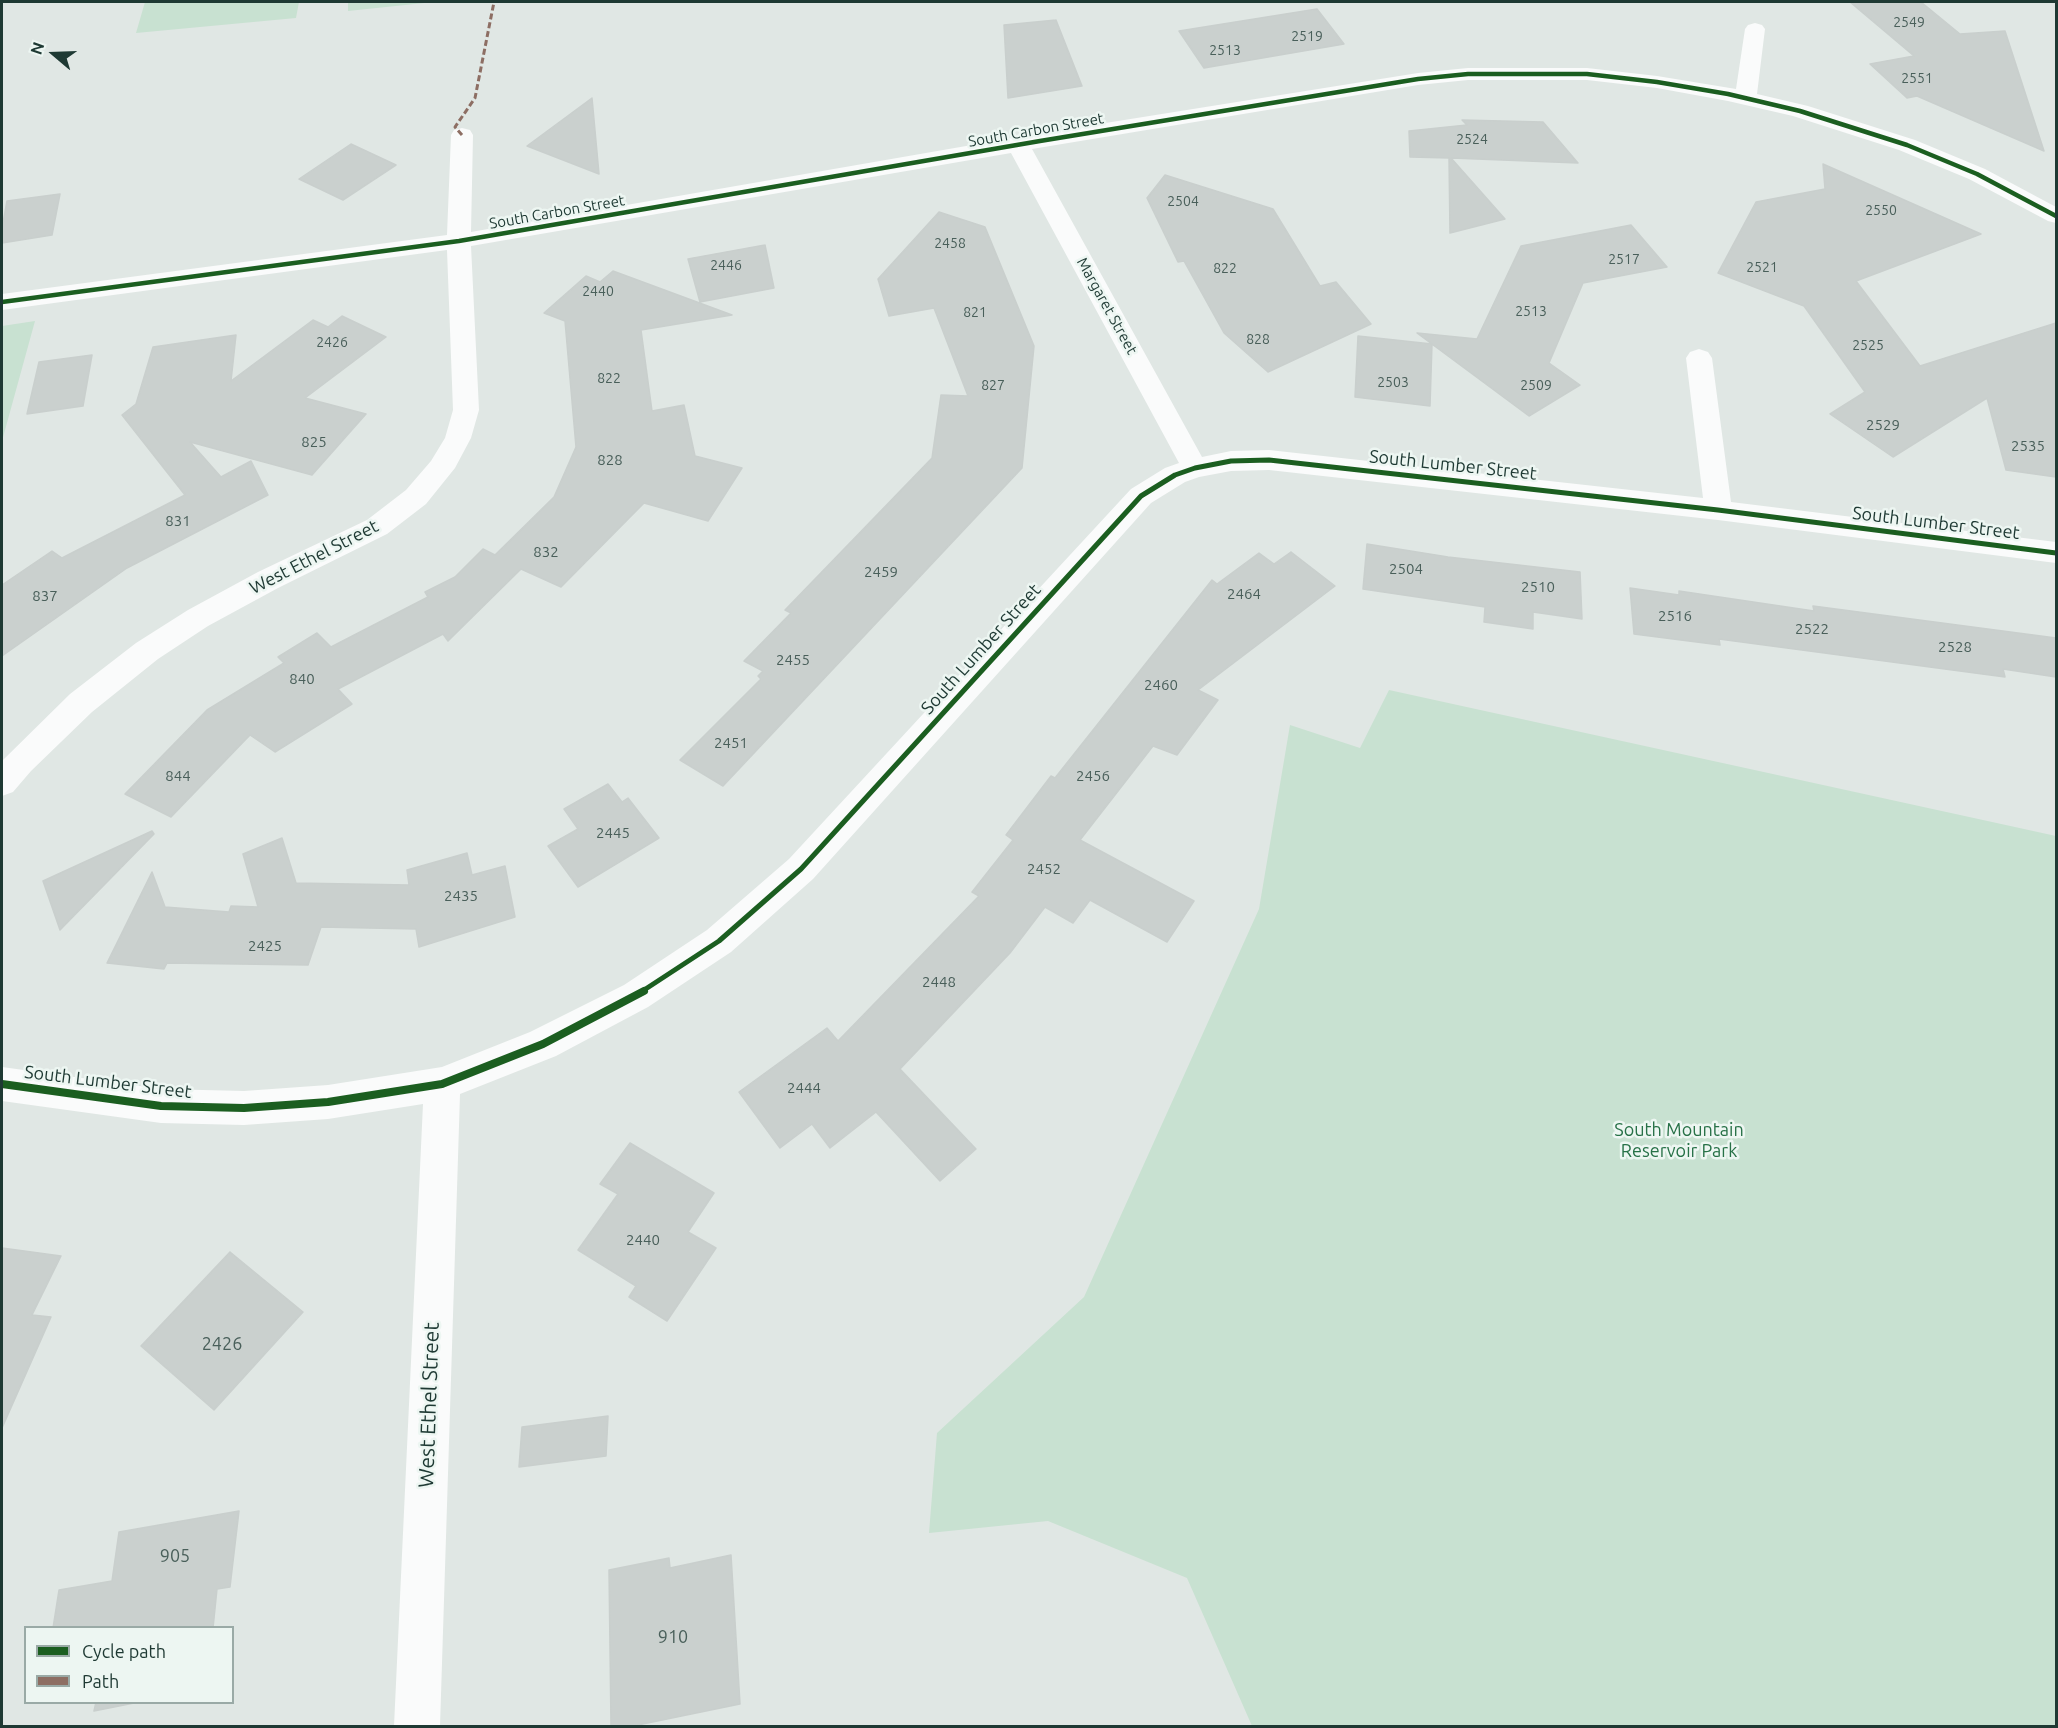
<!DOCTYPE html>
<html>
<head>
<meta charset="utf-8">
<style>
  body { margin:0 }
  #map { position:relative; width:2058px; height:1728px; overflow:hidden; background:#e0e7e4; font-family:Ubuntu,sans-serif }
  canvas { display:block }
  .frame { position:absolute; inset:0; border:3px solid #1e3933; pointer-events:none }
  .legend { position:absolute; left:24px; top:1626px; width:210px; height:78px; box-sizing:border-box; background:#edf6f2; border:2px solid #9aaaa6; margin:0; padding:8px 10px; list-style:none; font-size:18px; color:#1e3933 }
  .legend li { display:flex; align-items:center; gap:12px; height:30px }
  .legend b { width:30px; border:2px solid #9aaaa6 }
  .north { position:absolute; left:24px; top:24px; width:60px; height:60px; -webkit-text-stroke:4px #edf6f2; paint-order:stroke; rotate:289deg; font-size:16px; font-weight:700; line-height:24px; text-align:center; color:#1e3933 }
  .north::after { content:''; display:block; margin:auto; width:21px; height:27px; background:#1e3933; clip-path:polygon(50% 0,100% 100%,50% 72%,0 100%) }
</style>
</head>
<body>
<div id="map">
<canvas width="2058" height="1728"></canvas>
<div class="frame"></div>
<ul class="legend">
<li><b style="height:8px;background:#1b5e20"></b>Cycle path</li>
<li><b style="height:8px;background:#8d6e63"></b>Path</li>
</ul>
<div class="north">N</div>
</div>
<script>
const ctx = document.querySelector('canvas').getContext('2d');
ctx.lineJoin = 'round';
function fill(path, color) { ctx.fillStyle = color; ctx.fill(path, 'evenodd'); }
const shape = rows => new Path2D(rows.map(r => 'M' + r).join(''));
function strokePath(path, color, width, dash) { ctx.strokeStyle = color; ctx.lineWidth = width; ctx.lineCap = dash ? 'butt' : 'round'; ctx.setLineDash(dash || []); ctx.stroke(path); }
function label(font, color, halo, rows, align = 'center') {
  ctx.font = font + ' Ubuntu,sans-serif'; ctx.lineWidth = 5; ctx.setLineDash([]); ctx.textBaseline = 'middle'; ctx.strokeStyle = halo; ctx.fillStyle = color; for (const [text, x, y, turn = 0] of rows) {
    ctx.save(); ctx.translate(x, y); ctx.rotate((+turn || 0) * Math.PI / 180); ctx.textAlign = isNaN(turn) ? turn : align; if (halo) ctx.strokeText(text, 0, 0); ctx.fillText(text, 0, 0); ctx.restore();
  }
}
fill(shape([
  [145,2,299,2,296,18,136,33],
  [348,2,434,2,348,11],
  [35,321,2,441,2,326],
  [1389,690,2056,836,2056,1726,1252,1726,1187,1578,1048,1521,929,1533,937,1433,1084,1297,1259,909,1290,725,1360,748]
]), '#c8e1d1');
const building = shape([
  [1850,2,1921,2,1960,34,2005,31,2044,151,1917,96,1907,98,1870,64,1914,56,1850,2],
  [1317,9,1344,44,1204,68,1179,31,1317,9],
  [1056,20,1082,86,1008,98,1004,25,1056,20],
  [592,98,599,174,527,146,592,98],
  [1462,120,1543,122,1578,163,1451,158,1505,219,1450,233,1449,158,1410,157,1409,131,1467,125,1462,120],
  [351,144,396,165,343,200,299,179,351,144],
  [1823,164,1981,234,1856,281,1920,366,2056,323,2056,477,2006,470,1987,398,1893,457,1830,414,1865,392,1804,306,1718,273,1756,202,1825,189,1823,164],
  [1165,175,1273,209,1320,286,1336,282,1371,324,1268,372,1224,333,1184,261,1178,262,1147,198,1165,175],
  [60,194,52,235,2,243,2,228,7,201,60,194],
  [939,212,985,227,1034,346,1022,468,723,786,680,760,761,679,758,676,763,671,744,661,791,613,785,610,932,458,941,395,968,396,934,308,889,316,878,279,939,212],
  [1631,225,1667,267,1583,283,1549,363,1580,385,1529,416,1417,333,1477,339,1521,246,1631,225],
  [765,245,774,288,700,302,688,259,765,245],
  [613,271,732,315,641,330,652,411,684,405,695,456,742,468,708,521,644,503,561,587,521,569,448,641,443,634,338,689,352,704,275,752,250,735,171,817,125,794,207,710,284,663,278,657,317,633,331,647,428,597,425,592,455,577,483,549,495,555,554,497,576,447,565,321,544,313,586,276,600,282,613,271],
  [342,316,386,337,305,398,366,414,312,475,190,442,221,477,251,461,268,495,127,568,2,656,2,585,52,551,62,558,185,495,122,415,136,404,153,347,236,335,231,381,313,320,328,327,342,316],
  [1358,336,1432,344,1430,406,1355,397,1358,336],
  [92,355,83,406,27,414,39,362,92,355],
  [1367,544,1448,557,1580,572,1582,619,1533,612,1533,629,1484,622,1485,607,1363,589,1367,544],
  [1291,552,1335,586,1198,690,1218,700,1177,755,1153,746,1080,840,1194,901,1167,942,1090,900,1073,923,1045,907,1010,953,900,1069,976,1149,940,1181,876,1112,830,1148,812,1124,780,1148,739,1092,827,1028,838,1041,979,896,972,892,1013,840,1006,835,1051,776,1055,778,1212,580,1217,584,1259,553,1274,564,1291,552],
  [1630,588,1679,595,1679,591,1814,611,1813,606,2056,638,2056,677,2003,669,2005,677,1719,639,1720,645,1634,634,1630,588],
  [608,784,622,802,628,798,659,838,578,887,548,846,578,829,564,809,608,784],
  [152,831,154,834,60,930,43,881,152,831],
  [282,838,296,883,409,885,407,870,467,853,472,875,505,866,515,917,419,947,416,929,321,927,308,965,167,963,164,969,107,963,152,872,165,907,229,912,231,906,258,907,243,854,282,838],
  [630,1143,714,1193,688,1232,716,1248,667,1321,629,1297,636,1286,578,1250,618,1194,600,1184,630,1143],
  [2,1248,61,1256,32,1315,51,1317,2,1428,2,1248],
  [230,1252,303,1312,214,1410,141,1346,230,1252],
  [608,1416,606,1456,519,1467,522,1427,608,1416],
  [239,1511,230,1587,217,1589,213,1628,53,1628,59,1590,112,1581,119,1532,239,1511],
  [731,1555,740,1704,633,1726,611,1726,609,1570,669,1558,670,1568,731,1555],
  [96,1702,139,1702,94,1711,96,1702]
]);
fill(building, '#cad0ce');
strokePath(building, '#c9cfcd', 1.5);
fill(shape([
  [1755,23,1762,25,1765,29,1757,94,1808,106,1915,140,1985,169,2056,207,2056,223,2048,221,1969,179,1899,150,1793,116,1728,101,1657,88,1587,80,1468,80,1418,85,1032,149,1202,457,1231,451,1269,450,1703,498,1686,358,1690,352,1699,349,1708,352,1712,358,1731,502,2056,542,2056,563,1718,520,1269,470,1231,471,1199,477,1185,482,1151,503,813,879,731,952,648,1007,556,1056,460,1094,440,1726,394,1726,423,1104,328,1119,244,1125,161,1123,2,1101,2,1067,161,1089,244,1091,328,1085,442,1067,530,1032,624,985,707,930,789,859,1131,489,1165,468,1179,463,1011,153,471,246,479,410,471,438,455,468,426,504,387,534,278,588,208,626,158,659,92,712,31,771,13,792,2,796,2,761,70,694,136,643,188,610,258,572,367,520,406,490,431,461,445,438,453,410,447,250,2,310,2,294,447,235,451,135,454,130,462,128,470,130,473,135,471,232,1018,137,1418,73,1468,68,1587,68,1657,76,1736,89,1745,29,1748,25,1755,23]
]), '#fafbfb');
strokePath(shape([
  [462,135,455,127,475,98,494,2]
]), '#8d6e63', 3, [6, 3]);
strokePath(shape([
  [2,302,459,241,1040,141,1418,79,1468,74,1587,74,1657,82,1728,94,1800,111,1907,145,1977,174,2056,216]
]), '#1b5e20', 4.5);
strokePath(shape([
  [641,992,719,941,801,869,1141,496,1175,475,1195,468,1231,461,1269,460,1718,510,2056,553]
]), '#1b5e20', 5);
strokePath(shape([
  [2,1084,161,1106,244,1108,328,1102,442,1084,543,1044,644,991]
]), '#1b5e20', 8);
label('14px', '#495f5a', null, [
  ["2549",1909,22],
  ["2519",1307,36],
  ["2513",1225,50],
  ["2551",1917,78],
  ["2524",1472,139],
  ["2504",1183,201],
  ["2550",1881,210],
  ["2458",950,243],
  ["2517",1624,259],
  ["2446",726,265],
  ["2521",1762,267],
  ["822",1225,268],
  ["2440",598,291],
  ["2513",1531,311],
  ["821",975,312],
  ["828",1258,339],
  ["2426",332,342],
  ["2525",1868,345],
  ["822",609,378],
  ["2503",1393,382],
  ["827",993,385],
  ["2509",1536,385]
]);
label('15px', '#1e3933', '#edf6f2', [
  ["South Carbon Street",1036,130,-10],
  ["South Carbon Street",557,212,-10],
  ["Margaret Street",1107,306,61]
]);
label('15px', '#495f5a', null, [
  ["2529",1883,425],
  ["825",314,442],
  ["2535",2028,446],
  ["828",610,460],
  ["831",178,521],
  ["832",546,552],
  ["2504",1406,569],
  ["2459",881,572],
  ["2510",1538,587],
  ["2464",1244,594],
  ["837",45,596],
  ["2516",1675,616],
  ["2522",1812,629],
  ["2528",1955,647],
  ["2455",793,660],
  ["840",302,679],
  ["2460",1161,685],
  ["2451",731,743],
  ["844",178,776],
  ["2456",1093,776],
  ["2445",613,833],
  ["2452",1044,869],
  ["2435",461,896],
  ["2425",265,946],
  ["2448",939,982],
  ["2444",804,1088],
  ["2440",643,1240]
]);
label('18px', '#1e3933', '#edf6f2', [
  ["South Lumber Street",1453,465,6],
  ["South Lumber Street",1936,523,7],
  ["West Ethel Street",314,557,-27],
  ["South Lumber Street",981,649,-48],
  ["South Lumber Street",108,1082,7]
]);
label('18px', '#277147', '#edf6f2', [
  ["South Mountain",1679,1130],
  ["Reservoir Park",1679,1151]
]);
label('18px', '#495f5a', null, [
  ["2426",222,1344],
  ["905",175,1556],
  ["910",673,1637]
]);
label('21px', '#1e3933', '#edf6f2', [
  ["West Ethel Street",429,1405,-88]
]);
</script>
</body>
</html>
